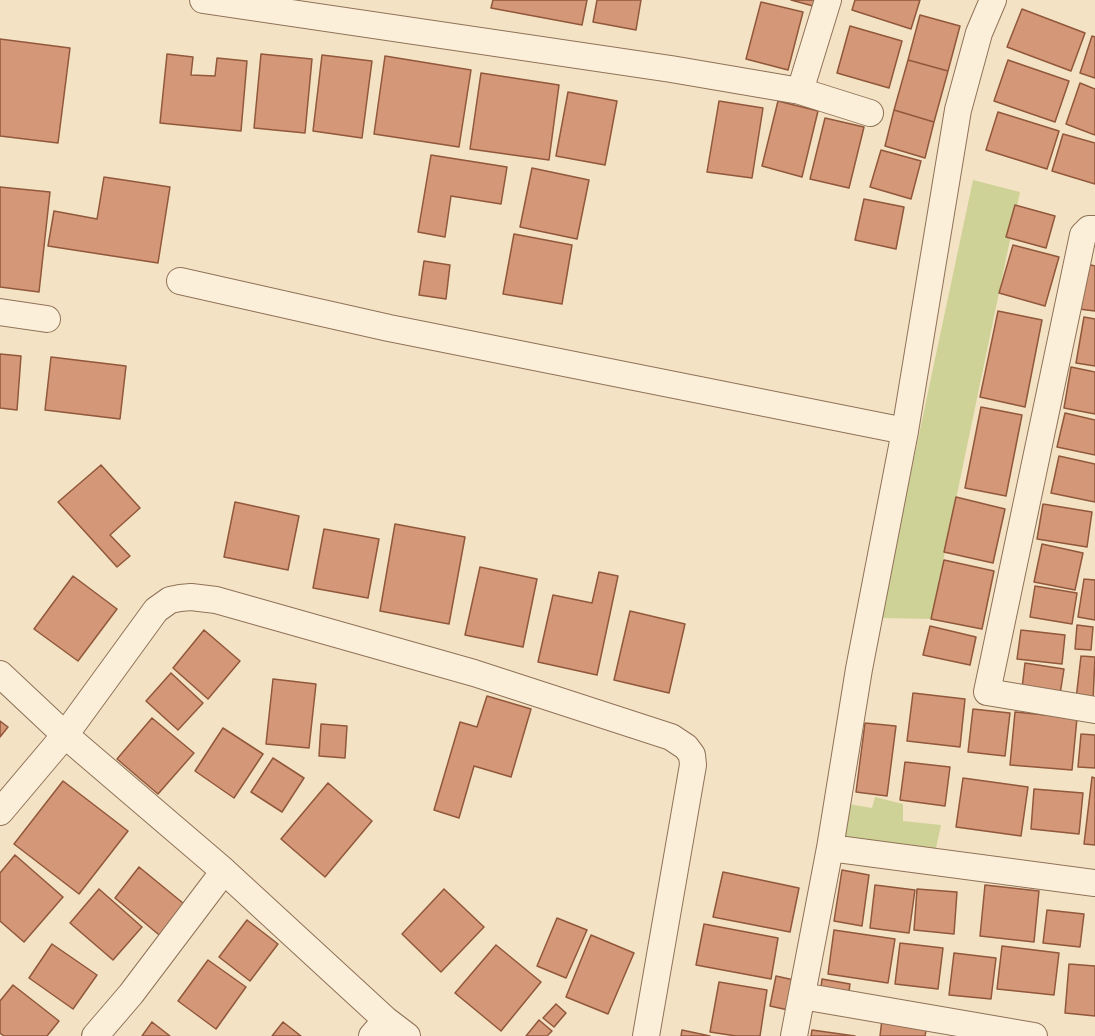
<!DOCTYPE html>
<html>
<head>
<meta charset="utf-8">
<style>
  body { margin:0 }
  canvas { display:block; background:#f3e2c4 }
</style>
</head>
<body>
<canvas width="1095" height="1036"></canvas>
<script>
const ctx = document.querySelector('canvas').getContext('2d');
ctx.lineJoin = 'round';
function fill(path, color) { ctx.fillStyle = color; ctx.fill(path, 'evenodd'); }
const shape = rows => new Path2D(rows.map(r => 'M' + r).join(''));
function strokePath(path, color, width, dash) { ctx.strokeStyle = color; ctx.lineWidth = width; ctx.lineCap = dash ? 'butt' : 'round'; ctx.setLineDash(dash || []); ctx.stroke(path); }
fill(shape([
  [973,180,1020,192,931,619,880,618],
  [875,797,903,804,903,821,941,825,935,853,835,843,843,803,872,808]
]), '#cfd297');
const building = shape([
  [493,0,587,0,582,25,491,8,493,0],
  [597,0,641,0,636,30,593,22,597,0],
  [791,0,815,0,813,6,791,0],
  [855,0,920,0,911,29,852,10,855,0],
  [761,2,803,12,788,70,746,59,761,2],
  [1022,9,1085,33,1071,71,1007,47,1022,9],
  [920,15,960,26,948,71,908,60,920,15],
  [850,26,902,41,889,88,837,73,850,26],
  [1092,36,1095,37,1095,78,1080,73,1092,36],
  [0,39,70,48,58,143,0,136,0,39],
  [167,54,193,57,191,75,215,76,217,58,247,61,241,131,160,123,167,54],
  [261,54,312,59,305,133,254,128,261,54],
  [322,55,372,61,362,138,313,131,322,55],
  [385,56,471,70,459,147,374,134,385,56],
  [908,60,948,71,934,122,894,110,908,60],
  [1008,60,1069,81,1055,122,994,101,1008,60],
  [481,73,559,85,549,160,470,149,481,73],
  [1080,83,1095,89,1095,135,1066,124,1080,83],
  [568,92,617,101,605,165,556,156,568,92],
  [719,101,763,108,752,178,707,172,719,101],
  [778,101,818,111,802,177,762,166,778,101],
  [894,110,934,122,925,158,885,146,894,110],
  [998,112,1059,131,1047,169,986,150,998,112],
  [825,118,864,127,849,188,810,179,825,118],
  [1063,134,1095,143,1095,184,1052,171,1063,134],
  [881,150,921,161,911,199,870,187,881,150],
  [431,155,507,167,501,204,451,196,445,237,418,232,431,155],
  [532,168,589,180,577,239,520,227,532,168],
  [104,177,170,187,158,263,48,246,54,211,97,219,104,177],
  [0,187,50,192,39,292,0,287,0,187],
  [864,199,904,207,896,249,855,240,864,199],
  [1015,205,1055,216,1046,248,1006,237,1015,205],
  [514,234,572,245,562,304,503,294,514,234],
  [1013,245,1059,257,1045,306,999,293,1013,245],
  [424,261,450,265,446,299,419,295,424,261],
  [1087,264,1095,266,1095,311,1079,309,1087,264],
  [998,311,1042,320,1025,407,980,397,998,311],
  [1084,317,1095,319,1095,366,1076,363,1084,317],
  [0,354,21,356,17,410,0,408,0,354],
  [51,357,126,366,120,419,45,410,51,357],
  [1071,367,1095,372,1095,414,1064,408,1071,367],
  [981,407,1022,415,1006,496,965,488,981,407],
  [1065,413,1095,420,1095,455,1057,447,1065,413],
  [1059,456,1095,464,1095,502,1051,493,1059,456],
  [101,465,140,508,110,535,130,556,117,567,58,502,101,465],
  [956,497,1005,509,993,563,944,552,956,497],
  [235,502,299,516,288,570,224,557,235,502],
  [1043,504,1092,512,1087,547,1037,539,1043,504],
  [395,524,465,537,449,624,380,611,395,524],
  [324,529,379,539,368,598,313,588,324,529],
  [1042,544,1083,553,1075,590,1034,582,1042,544],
  [944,560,994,571,982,629,931,619,944,560],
  [480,567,537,579,523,647,465,635,480,567],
  [599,572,618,576,597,675,538,662,553,595,592,603,599,572],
  [73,576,117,609,78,661,34,629,73,576],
  [1084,579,1095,580,1095,620,1078,617,1084,579],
  [1035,586,1077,593,1072,624,1030,617,1035,586],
  [630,611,685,624,669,693,614,680,630,611],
  [1077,625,1093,627,1091,650,1075,649,1077,625],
  [930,626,976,637,970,665,923,655,930,626],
  [204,630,240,661,208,699,173,668,204,630],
  [1021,630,1065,635,1062,664,1017,659,1021,630],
  [1081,656,1095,657,1093,701,1076,699,1081,656],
  [1025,663,1064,669,1060,694,1022,688,1025,663],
  [171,673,203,703,178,730,146,701,171,673],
  [273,679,316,684,309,748,266,744,273,679],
  [913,693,965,699,960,747,907,741,913,693],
  [487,696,531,709,511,777,474,766,459,818,434,810,460,722,477,727,487,696],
  [973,709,1010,713,1005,756,968,752,973,709],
  [1015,712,1077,718,1072,770,1010,765,1015,712],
  [152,718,194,753,158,794,117,759,152,718],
  [0,721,8,727,0,737,0,721],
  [865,723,896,726,887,796,856,792,865,723],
  [321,724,347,726,345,758,319,756,321,724],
  [223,728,263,754,234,798,195,771,223,728],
  [1081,734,1095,735,1095,768,1078,767,1081,734],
  [273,758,304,778,282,812,251,792,273,758],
  [905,762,950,767,945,806,900,800,905,762],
  [1092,777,1095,778,1095,845,1084,844,1092,777],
  [963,778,1028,787,1021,836,956,827,963,778],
  [63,781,128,831,79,894,14,844,63,781],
  [328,783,372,821,325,877,281,839,328,783],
  [1034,789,1083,793,1079,834,1031,829,1034,789],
  [15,855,63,897,24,942,0,921,0,873,15,855],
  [139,867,189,908,164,939,115,898,139,867],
  [842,870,869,875,862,926,834,921,842,870],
  [723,872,799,888,790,932,713,917,723,872],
  [875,885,915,890,909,933,870,928,875,885],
  [985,885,1039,891,1034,942,980,936,985,885],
  [99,889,142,927,113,960,70,923,99,889],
  [444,889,484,927,441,972,402,934,444,889],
  [917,889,957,892,954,934,914,930,917,889],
  [1047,910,1084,914,1080,947,1043,943,1047,910],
  [557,918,587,930,566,978,537,966,557,918],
  [247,920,278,944,250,981,219,957,247,920],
  [704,924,778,938,771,979,696,965,704,924],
  [834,930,895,939,888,983,828,974,834,930],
  [591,935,634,953,608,1014,566,997,591,935],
  [900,943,943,948,938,989,895,984,900,943],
  [52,944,97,975,73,1009,29,978,52,944],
  [496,945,541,982,501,1031,455,993,496,945],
  [1002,946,1059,953,1054,995,997,989,1002,946],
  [954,953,996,958,991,999,949,995,954,953],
  [208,960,246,987,216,1029,178,1001,208,960],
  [1069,964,1095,966,1095,1016,1065,1013,1069,964],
  [776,976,794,980,788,1010,770,1006,776,976],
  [822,979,850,984,848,999,820,995,822,979],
  [719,982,767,990,760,1036,736,1036,710,1032,719,982],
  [13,985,59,1021,47,1036,4,1036,0,1033,0,1001,13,985],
  [556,1004,566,1013,554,1027,543,1018,556,1004],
  [882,1019,927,1025,925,1036,880,1036,882,1019],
  [539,1020,552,1031,547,1036,526,1036,539,1020],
  [152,1022,170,1036,142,1036,152,1022],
  [283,1022,301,1036,272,1036,283,1022],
  [682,1030,710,1036,681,1036,682,1030],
  [812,1030,855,1036,811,1036,812,1030]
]);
fill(building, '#d49777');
strokePath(building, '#91583b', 1.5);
const minor = shape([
  [203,0,671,69,800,91,828,0],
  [800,91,870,113],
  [1095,229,1089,229,1083,235,987,692,1095,710],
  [180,281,389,328,905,431],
  [0,312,47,319],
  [0,674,65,735,224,871,386,1020,407,1036],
  [0,812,65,735,156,610,170,600,180,598,191,597,216,600,474,673,671,737,686,747,692,755,693,765,646,1036],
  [830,848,1095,883],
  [802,996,1034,1036],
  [95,1036,131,994,224,871],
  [372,1036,386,1020],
  [794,1036,830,848,859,669,905,431,958,110,979,33,993,0]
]);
strokePath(minor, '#907258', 28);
strokePath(minor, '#fcefd9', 26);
</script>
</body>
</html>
